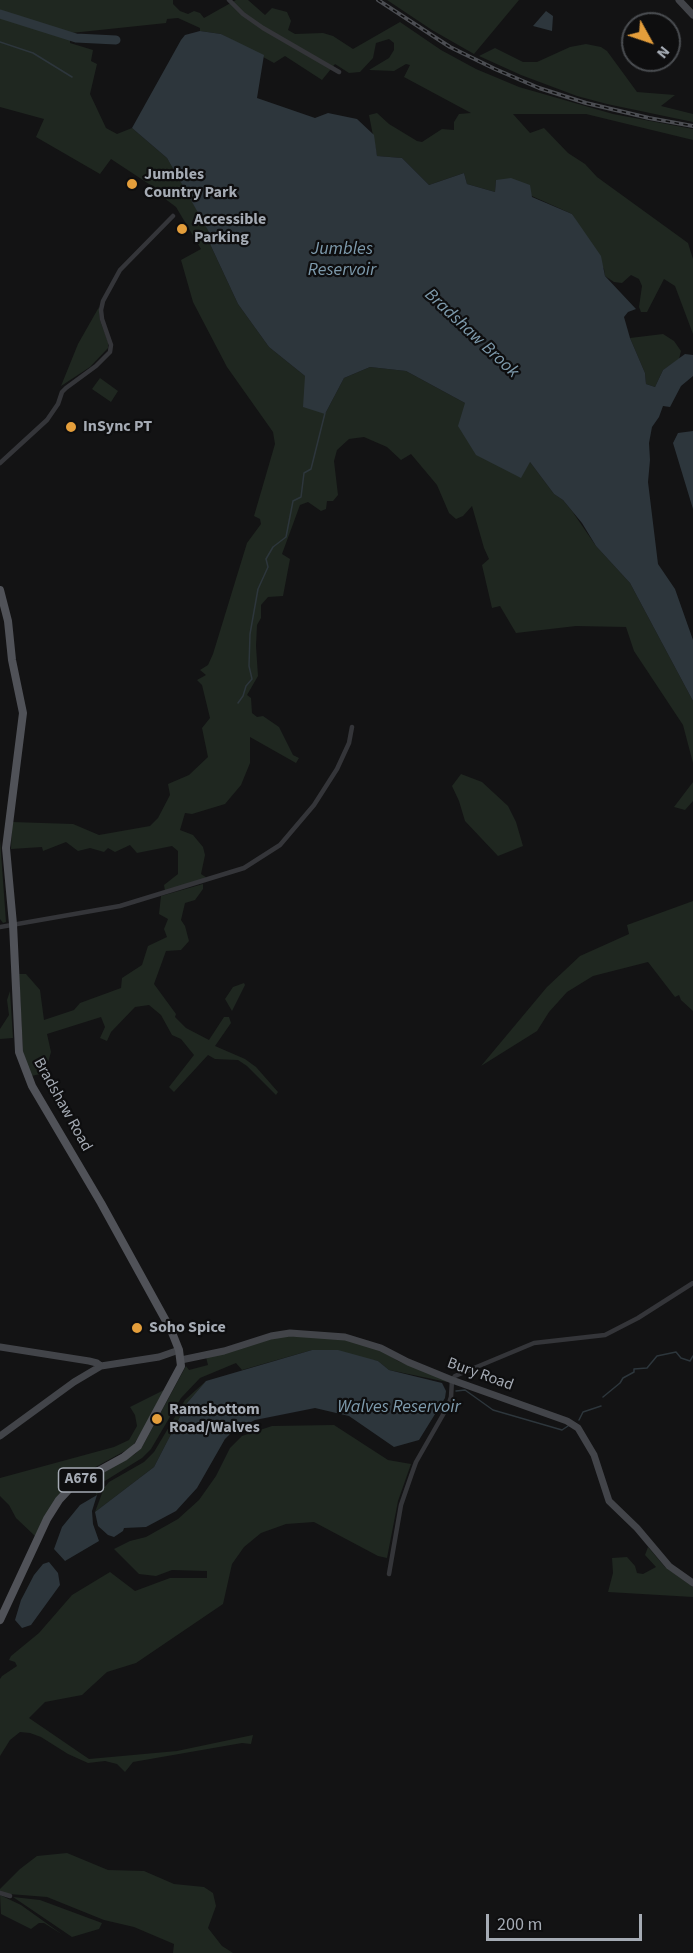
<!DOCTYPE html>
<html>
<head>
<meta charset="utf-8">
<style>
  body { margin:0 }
  #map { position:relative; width:693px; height:1953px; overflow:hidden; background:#131314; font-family:"Source Sans 3",sans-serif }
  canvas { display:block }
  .north { position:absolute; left:621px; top:12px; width:60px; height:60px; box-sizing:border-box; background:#0e0e0f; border:2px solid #4a4d51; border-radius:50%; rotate:130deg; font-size:16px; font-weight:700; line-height:24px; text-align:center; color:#a5abb4 }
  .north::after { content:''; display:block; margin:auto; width:21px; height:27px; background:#e49e3b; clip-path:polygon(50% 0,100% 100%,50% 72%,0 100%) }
  .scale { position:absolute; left:486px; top:1914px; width:156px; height:27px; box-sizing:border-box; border:3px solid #a5abb4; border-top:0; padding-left:8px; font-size:18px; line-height:21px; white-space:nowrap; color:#a5abb4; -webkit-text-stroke:4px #0e0e0f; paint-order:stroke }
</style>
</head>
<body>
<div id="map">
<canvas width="693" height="1953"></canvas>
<div class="north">N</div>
<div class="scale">200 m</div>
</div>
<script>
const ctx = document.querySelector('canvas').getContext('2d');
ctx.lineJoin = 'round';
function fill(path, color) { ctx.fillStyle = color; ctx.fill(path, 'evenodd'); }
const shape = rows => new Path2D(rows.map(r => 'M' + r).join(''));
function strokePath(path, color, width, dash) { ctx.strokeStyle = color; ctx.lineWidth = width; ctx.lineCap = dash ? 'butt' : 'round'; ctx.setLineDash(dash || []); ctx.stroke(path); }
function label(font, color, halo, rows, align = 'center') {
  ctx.font = font + ' "Source Sans 3",sans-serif'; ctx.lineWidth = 4.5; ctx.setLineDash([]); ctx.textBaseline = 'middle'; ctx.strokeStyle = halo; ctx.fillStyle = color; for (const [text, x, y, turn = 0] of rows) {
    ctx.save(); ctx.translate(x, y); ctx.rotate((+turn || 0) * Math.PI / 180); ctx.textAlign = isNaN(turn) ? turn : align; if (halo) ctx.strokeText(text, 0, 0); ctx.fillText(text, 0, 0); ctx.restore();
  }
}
fill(shape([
  [0,0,173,0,173,4,180,11,188,14,194,11,200,13,204,18,236,0,248,0,265,15,272,8,287,12,291,21,288,30,295,34,323,33,333,36,353,49,400,22,441,50,476,69,519,87,613,114,693,129,693,140,586,114,513,114,530,133,544,128,568,153,585,164,597,177,688,243,693,259,693,334,675,286,664,279,647,312,641,312,639,307,642,286,639,279,631,275,622,283,614,282,605,276,604,269,572,214,496,180,495,192,467,184,464,173,429,185,402,158,377,156,369,115,377,113,389,124,417,141,422,142,442,129,454,130,454,122,459,114,471,113,404,77,410,65,406,64,394,71,369,70,389,58,394,50,394,43,389,39,376,43,373,58,360,72,349,73,335,64,322,80,285,56,274,63,221,34,200,31,200,28,178,18,167,19,166,23,71,33,70,43,93,50,91,61,97,64,90,94,106,128,117,134,132,128,167,158,210,232,210,244,238,304,269,347,305,376,325,414,344,378,370,367,406,371,465,403,530,462,554,494,563,500,572,511,596,546,630,583,693,701,693,763,683,725,634,651,626,627,576,626,516,633,500,606,492,608,482,565,489,559,484,548,472,506,463,516,456,519,449,513,437,485,411,454,401,460,387,447,364,437,349,439,337,450,334,461,338,495,333,501,327,501,326,509,321,511,308,502,300,505,282,554,290,559,283,596,268,597,261,605,261,618,257,625,256,646,258,676,247,695,251,698,252,713,257,717,263,716,279,727,293,755,299,758,296,763,250,737,250,763,241,785,225,804,192,814,185,813,180,830,193,835,203,847,205,855,201,874,207,878,165,891,164,885,178,874,178,851,172,846,137,853,130,845,115,852,108,848,104,852,90,848,78,851,66,842,43,851,42,847,11,849,12,822,73,824,99,835,150,826,158,818,170,795,168,784,189,775,208,757,202,728,210,718,202,685,197,680,206,675,200,670,208,665,213,654,247,543,261,524,260,519,254,516,275,444,273,432,227,367,193,302,181,260,201,249,176,207,160,195,161,192,111,159,100,174,36,137,44,119,0,107],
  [387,0,519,0,474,54,432,30],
  [586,44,601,47,607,51,637,92,675,95,661,106,693,114,693,122,607,104,577,96,521,75,479,56,495,48,523,62,537,62,570,47],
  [99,307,100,320,108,342,108,348,90,367,61,386,78,344],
  [663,334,674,341,681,351,679,359,663,370,655,387,646,384,645,373,630,338],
  [100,378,118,391,111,402,92,389],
  [461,774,482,782,508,806,516,822,523,846,498,856,465,821,459,801,452,786],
  [693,782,693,801,685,810,674,807],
  [0,839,6,922,3,923,0,919],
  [203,884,203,889,195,900,185,903,181,920,185,926,189,941,181,950,166,951,154,984,176,1014,175,1017,186,1028,209,1040,224,1017,229,1017,231,1023,215,1046,245,1059,256,1067,278,1092,276,1095,247,1066,238,1060,215,1059,208,1055,174,1092,169,1087,194,1055,181,1039,172,1035,161,1015,149,1005,135,1007,111,1032,107,1041,100,1038,105,1027,101,1017,47,1034,51,1052,45,1073,31,1076,23,1052,19,974,26,974,40,990,44,1020,74,1010,80,1003,121,988,122,978,142,965,148,946,167,937,164,929,168,919,159,914,161,896],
  [693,901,693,1011,681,1000,679,995,675,997,648,962,593,976,567,992,549,1012,537,1031,481,1066,547,987,580,956,629,934,627,925],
  [244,983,245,985,232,1011,225,999,233,987],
  [10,991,13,1038,0,1039,0,1029,9,1015,7,1000],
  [290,1336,345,1339,379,1349,398,1361,447,1380,447,1382,389,1370,378,1361,312,1350,242,1370,236,1363,200,1378,181,1398,151,1449,142,1458,100,1484,97,1495,89,1481,135,1454,142,1447,186,1366,189,1370,208,1365,206,1357,270,1338],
  [206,1381,187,1403,154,1467,95,1512,104,1488,109,1482,144,1462,154,1452,185,1400],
  [164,1390,143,1430,132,1447,81,1475,69,1484,52,1505,35,1536,16,1518,9,1505,0,1496,0,1478,114,1447,129,1440,137,1426,135,1415,130,1407],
  [334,1425,388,1460,411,1464,398,1501,387,1558,378,1556,314,1522,286,1524,261,1533,244,1547,232,1564,223,1604,136,1663,107,1672,82,1695,45,1702,29,1718,89,1759,177,1751,253,1735,251,1744,242,1743,133,1762,125,1772,117,1764,105,1761,88,1763,68,1754,41,1737,30,1733,20,1732,10,1740,0,1756,0,1679,2,1676,17,1666,15,1662,9,1660,11,1656,39,1633,72,1595,110,1572,135,1591,170,1578,207,1578,207,1571,172,1570,156,1576,139,1574,114,1549,130,1541,146,1537,178,1519,199,1500,216,1476,230,1448,242,1436,272,1426],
  [648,1547,665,1567,693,1587,693,1597,608,1592,613,1573,612,1558,627,1557,635,1566,637,1573,643,1574,656,1567,645,1555],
  [67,1853,108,1870,144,1871,174,1884,204,1887,213,1893,216,1906,208,1928,222,1946,233,1953,173,1953,174,1944,134,1927,104,1920,47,1897,9,1894,0,1892,0,1889,20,1869,37,1856],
  [0,1895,21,1905,63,1935,44,1923,39,1923,31,1929,1,1914],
  [13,1897,40,1900,102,1923,99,1929,72,1937]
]), '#1f2720');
fill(shape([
  [546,11,553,16,552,31,533,26],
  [200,31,221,34,264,55,257,98,315,118,328,113,357,119,374,135,377,156,402,158,429,185,464,173,467,184,495,192,496,180,511,178,530,185,532,197,572,214,601,256,605,276,636,309,628,312,624,317,630,338,645,373,646,384,655,387,663,370,685,354,693,355,693,376,681,386,670,407,663,406,659,417,652,427,649,443,650,460,648,482,658,564,675,589,693,640,693,701,630,583,596,546,582,523,563,500,554,494,530,462,521,478,476,455,458,426,465,403,406,371,370,367,344,378,325,414,303,407,305,376,269,347,238,304,210,244,209,232,167,158,132,128,181,40,185,35],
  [693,431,693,509,673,443,678,433],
  [312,1350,338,1350,378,1361,389,1370,442,1383,446,1391,445,1398,419,1440,394,1447,349,1416,315,1408,255,1420,233,1431,225,1439,197,1488,176,1511,146,1527,124,1528,123,1531,114,1537,108,1535,98,1526,95,1512,154,1467,187,1403,206,1381],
  [97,1495,92,1511,93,1524,99,1541,65,1561,54,1549,62,1527,80,1505],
  [49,1562,58,1573,60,1585,31,1625,22,1628,15,1620,21,1600,34,1575,43,1564]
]), '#2d363c');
strokePath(shape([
  [0,42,33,53,72,77],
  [238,703,243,696,246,686,252,679,249,666,250,634,258,589,268,567,266,559,273,547,286,537,293,501,301,497,304,473,311,469,325,413],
  [456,1391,465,1390,493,1410,562,1430,568,1426],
  [603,1397,620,1383,623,1378,634,1372,634,1369,647,1368,657,1356,676,1352,681,1358,690,1361,693,1356],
  [579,1420,583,1412,601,1406]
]), '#2d363c', 1.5);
strokePath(shape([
  [0,14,76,38,116,40]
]), '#2d363c', 9);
strokePath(shape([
  [229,0,243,14,263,28,339,72],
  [0,463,47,420,58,404,62,392,66,388,96,366,110,352,111,345,102,319,101,310,103,301,120,270,173,216],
  [0,927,120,906,244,868,280,845,314,805,337,769,349,743,352,727],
  [389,1574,401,1505,411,1476,416,1462,448,1406,451,1397,452,1380,455,1376,534,1343,605,1335,638,1318,693,1283],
  [0,1893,10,1896]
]), '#343539', 4.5);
strokePath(shape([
  [679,0,693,15],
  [0,1347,89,1361,97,1363,101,1366],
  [181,1360,224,1351,271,1336,290,1333,345,1337,381,1348,408,1362,452,1380,567,1421,578,1428,594,1455,609,1501,637,1528,669,1566,693,1583],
  [0,1436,74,1382,101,1366,159,1357,179,1350]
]), '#424449', 7);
strokePath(shape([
  [0,590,8,621,12,660,23,713,6,848,13,924,19,1052,32,1086,101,1203,171,1330,179,1350,181,1366,138,1446,124,1457,73,1485,59,1500,47,1519,0,1620]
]), '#505258', 8);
const rail = shape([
  [378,0,450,47,495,69,539,88,586,103,649,118,693,126]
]);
strokePath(rail, '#4b4d52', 4);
strokePath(rail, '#0e0e0f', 1.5, [4.5]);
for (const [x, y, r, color] of [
  [132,184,6,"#e49e3b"],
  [182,229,6,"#e49e3b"],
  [71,427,6,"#e49e3b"],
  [137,1328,6,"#e49e3b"],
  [157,1419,6,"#e49e3b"]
]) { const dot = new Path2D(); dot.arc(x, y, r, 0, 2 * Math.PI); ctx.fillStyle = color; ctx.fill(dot); strokePath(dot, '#0e0e0f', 2); }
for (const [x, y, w] of [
  [81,1480,45]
]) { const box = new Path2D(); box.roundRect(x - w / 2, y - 12, w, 24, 4.5); ctx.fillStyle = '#0e0e0f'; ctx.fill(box); strokePath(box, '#a5abb4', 1.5); }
label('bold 15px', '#a5abb4', null, [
  ["A676",81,1480]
]);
label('bold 16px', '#a5abb4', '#0e0e0f', [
  ["Jumbles",144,175],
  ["Country Park",144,193],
  ["Accessible",194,220],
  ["Parking",194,238],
  ["InSync PT",83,427],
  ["Soho Spice",149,1328],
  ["Ramsbottom",169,1410],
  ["Road/Walves",169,1428]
], 'left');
label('16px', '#a5abb4', '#0e0e0f', [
  ["Bradshaw Road",62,1105,61],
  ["Bury Road",480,1375,20]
]);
label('italic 18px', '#7e9bad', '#0e0e0f', [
  ["Jumbles",342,250],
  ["Reservoir",342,271],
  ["Bradshaw Brook",471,334,43],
  ["Walves Reservoir",399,1408]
]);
</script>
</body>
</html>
